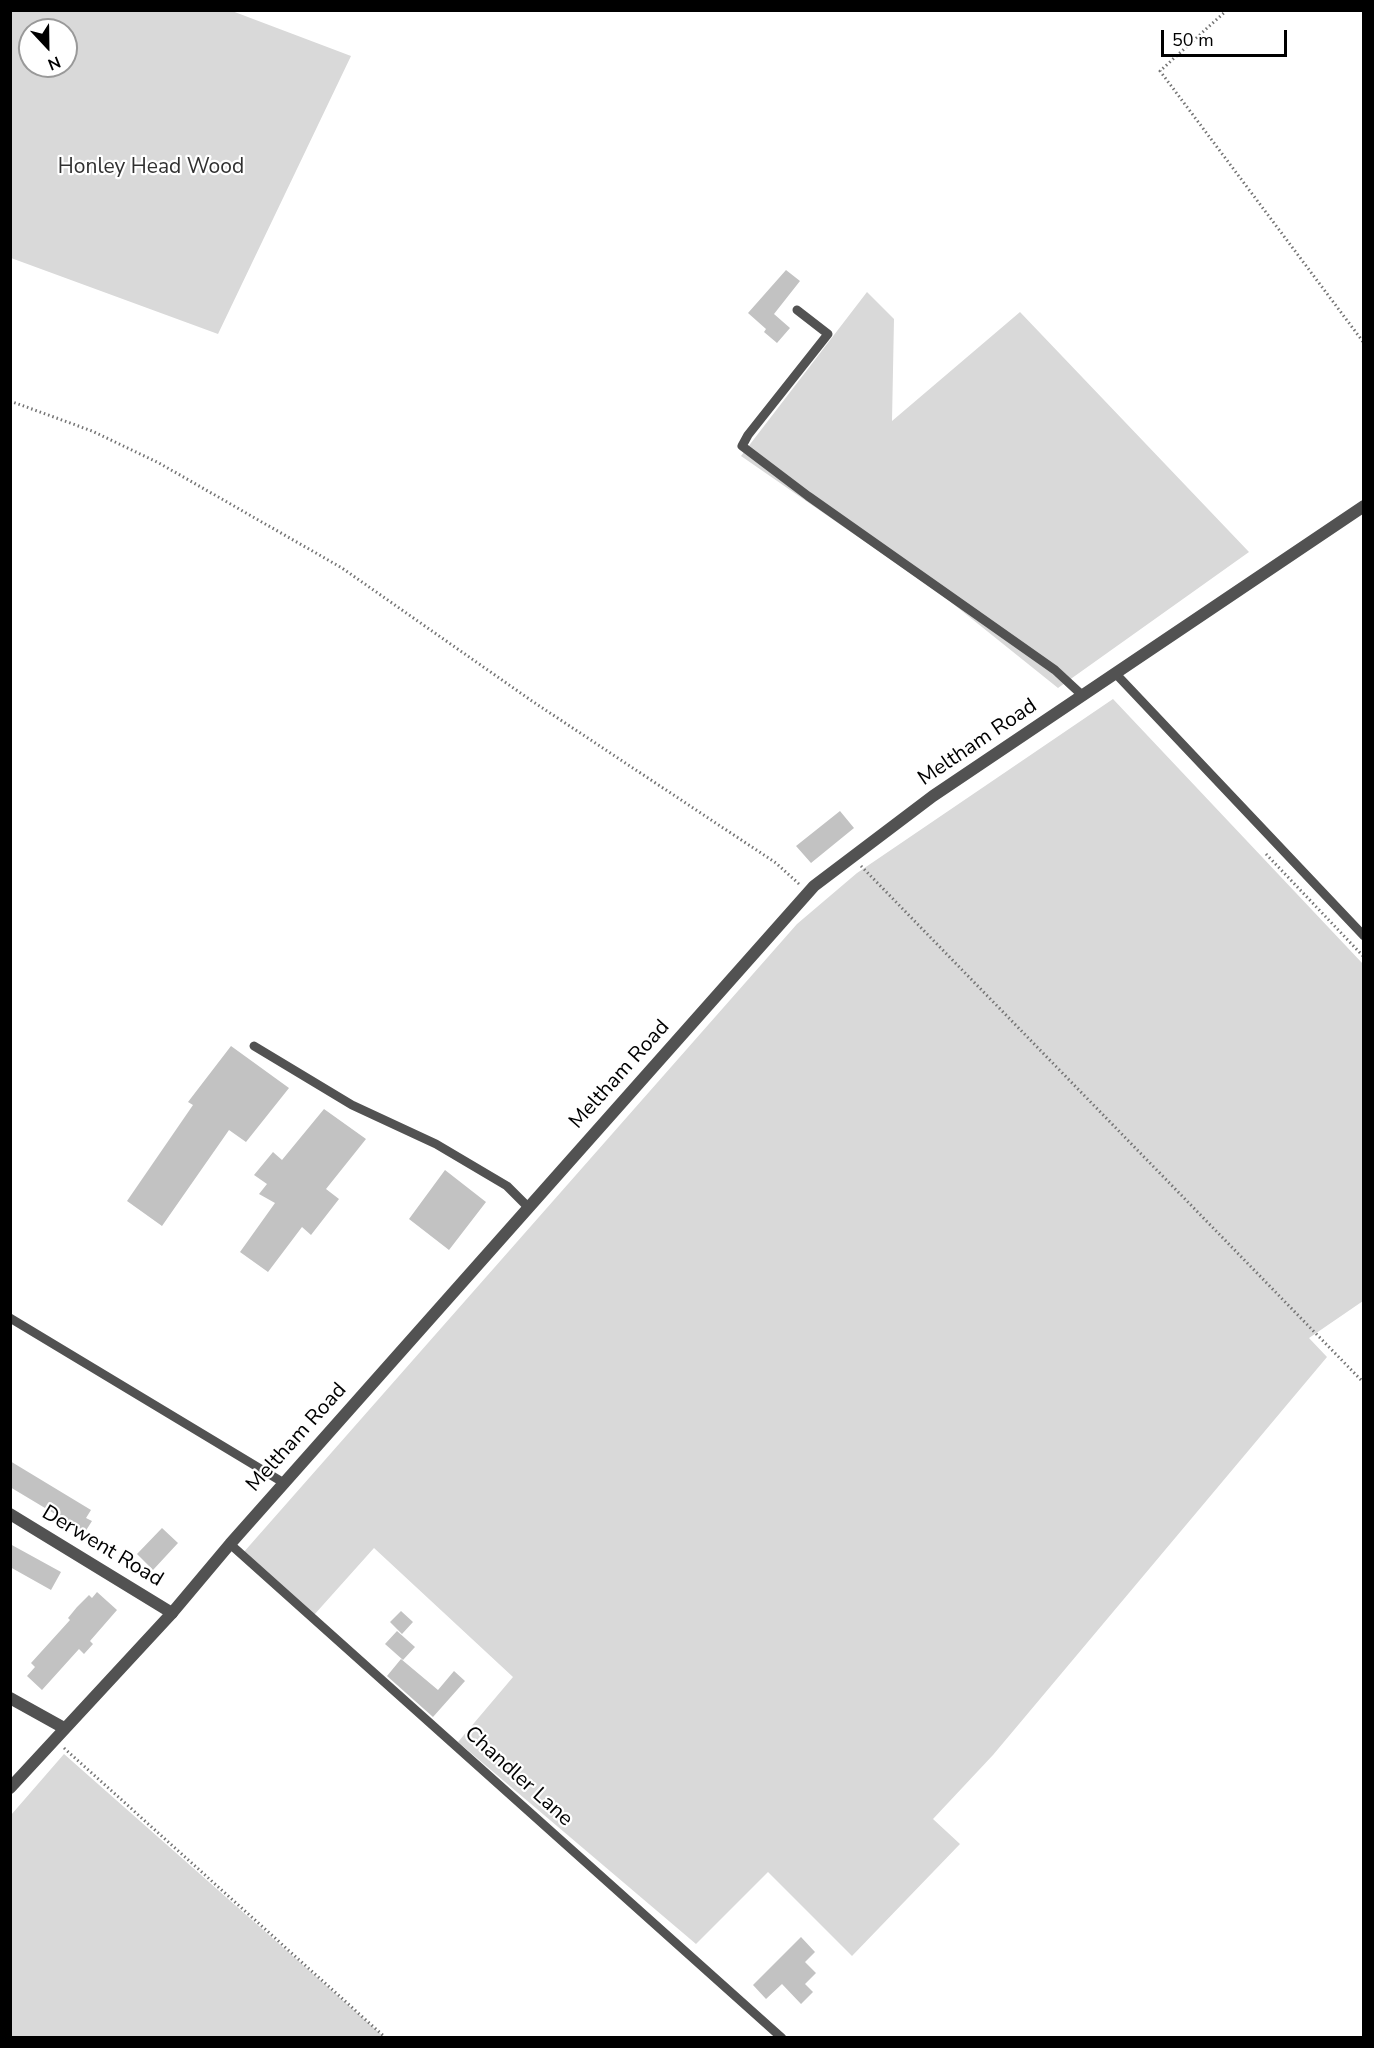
<!DOCTYPE html>
<html>
<head>
<meta charset="utf-8">
<style>
  body { margin:0 }
  #map { position:relative; width:1374px; height:2048px; overflow:hidden; background:#fff; font-family:"Nunito Sans",sans-serif }
  canvas { display:block }
  .frame { position:absolute; inset:0; border:12px solid #000; pointer-events:none }
  .north { position:absolute; left:18px; top:18px; width:60px; height:60px; box-sizing:border-box; background:#fff; border:2px solid #999; border-radius:50%; rotate:158deg; font-size:16px; font-weight:700; line-height:24px; text-align:center; color:#000 }
  .north::after { content:''; display:block; margin:auto; width:21px; height:27px; background:#000; clip-path:polygon(50% 0,100% 100%,50% 72%,0 100%) }
  .scale { position:absolute; left:1161px; top:30px; width:126px; height:27px; box-sizing:border-box; border:3px solid #000; border-top:0; padding-left:8px; font-size:18px; line-height:21px; white-space:nowrap; color:#000; -webkit-text-stroke:4px #fff; paint-order:stroke }
</style>
</head>
<body>
<div id="map">
<canvas width="1374" height="2048"></canvas>
<div class="frame"></div>
<div class="north">N</div>
<div class="scale">50 m</div>
</div>
<script>
const ctx = document.querySelector('canvas').getContext('2d');
ctx.lineJoin = 'round';
function fill(path, color) { ctx.fillStyle = color; ctx.fill(path, 'evenodd'); }
const shape = rows => new Path2D(rows.map(r => 'M' + r).join(''));
function strokePath(path, color, width, dash) { ctx.strokeStyle = color; ctx.lineWidth = width; ctx.lineCap = dash ? 'butt' : 'round'; ctx.setLineDash(dash || []); ctx.stroke(path); }
function label(font, color, halo, rows, align = 'center') {
  ctx.font = font + ' "Nunito Sans",sans-serif'; ctx.lineWidth = 4.5; ctx.setLineDash([]); ctx.textBaseline = 'middle'; ctx.strokeStyle = halo; ctx.fillStyle = color; for (const [text, x, y, turn = 0] of rows) {
    ctx.save(); ctx.translate(x, y); ctx.rotate((+turn || 0) * Math.PI / 180); ctx.textAlign = isNaN(turn) ? turn : align; if (halo) ctx.strokeText(text, 0, 0); ctx.fillText(text, 0, 0); ctx.restore();
  }
}
fill(shape([
  [10,11,232,11,351,56,218,334,11,258],
  [30,30,66,30,66,66,30,66],
  [867,292,894,319,892,421,1020,312,1249,552,1058,688,942,595,741,456],
  [1113,699,1363,964,1363,1301,1309,1338,1327,1357,993,1755,933,1819,960,1844,852,1956,768,1872,696,1944,458,1742,513,1677,374,1548,314,1615,243,1553,797,924,857,873],
  [64,1754,312,1973,384,2037,11,2037,11,1815]
]), '#d9d9d9');
fill(shape([
  [786,270,800,281,774,314,790,328,777,343,764,332,766,329,748,313],
  [840,811,854,828,811,863,796,846],
  [231,1046,289,1088,246,1142,229,1130,162,1226,127,1201,193,1105,188,1102],
  [324,1109,366,1139,326,1189,339,1199,311,1235,302,1227,268,1272,240,1252,275,1203,259,1194,267,1184,254,1175,273,1152,282,1160],
  [445,1170,486,1202,449,1250,409,1219],
  [10,1461,91,1510,86,1518,92,1521,85,1532,10,1487],
  [162,1528,178,1543,153,1570,137,1554],
  [10,1544,61,1572,51,1590,10,1567],
  [97,1592,117,1610,90,1641,93,1644,84,1654,79,1649,42,1690,27,1676,35,1667,31,1663,70,1620,68,1618,77,1607,89,1595,92,1598],
  [401,1611,413,1622,402,1634,390,1622],
  [397,1631,415,1647,403,1660,385,1644],
  [401,1659,438,1690,454,1671,465,1681,433,1717,387,1676],
  [801,1937,815,1952,805,1962,816,1973,805,1984,813,1992,801,2004,782,1984,766,1999,753,1985]
]), '#c2c2c2');
strokePath(shape([
  [1227,10,1160,71,1364,343],
  [10,401,92,431,159,463,342,568,532,701,776,863,799,884],
  [1266,854,1364,957],
  [861,866,1364,1383],
  [64,1748,386,2038]
]), '#747474', 3, [1.5, 3]);
strokePath(shape([
  [797,310,828,334,748,435,742,446,808,496,1055,670,1082,695],
  [1116,674,1364,936],
  [254,1046,352,1105,436,1144,507,1186,528,1207],
  [10,1318,284,1483],
  [230,1544,782,2038]
]), '#525252', 9);
strokePath(shape([
  [10,1514,172,1613],
  [10,1698,64,1728]
]), '#525252', 12);
strokePath(shape([
  [10,1788,172,1613,230,1544,814,886,933,796,1364,506]
]), '#525252', 12);
label('21px', '#303030', '#fff', [
  ["Honley Head Wood",151,168]
]);
label('21px', '#000', '#fff', [
  ["Meltham Road",978,743,-34],
  ["Meltham Road",620,1075,-48],
  ["Meltham Road",297,1438,-48],
  ["Derwent Road",102,1547,31],
  ["Chandler Lane",518,1777,42]
]);
</script>
</body>
</html>
